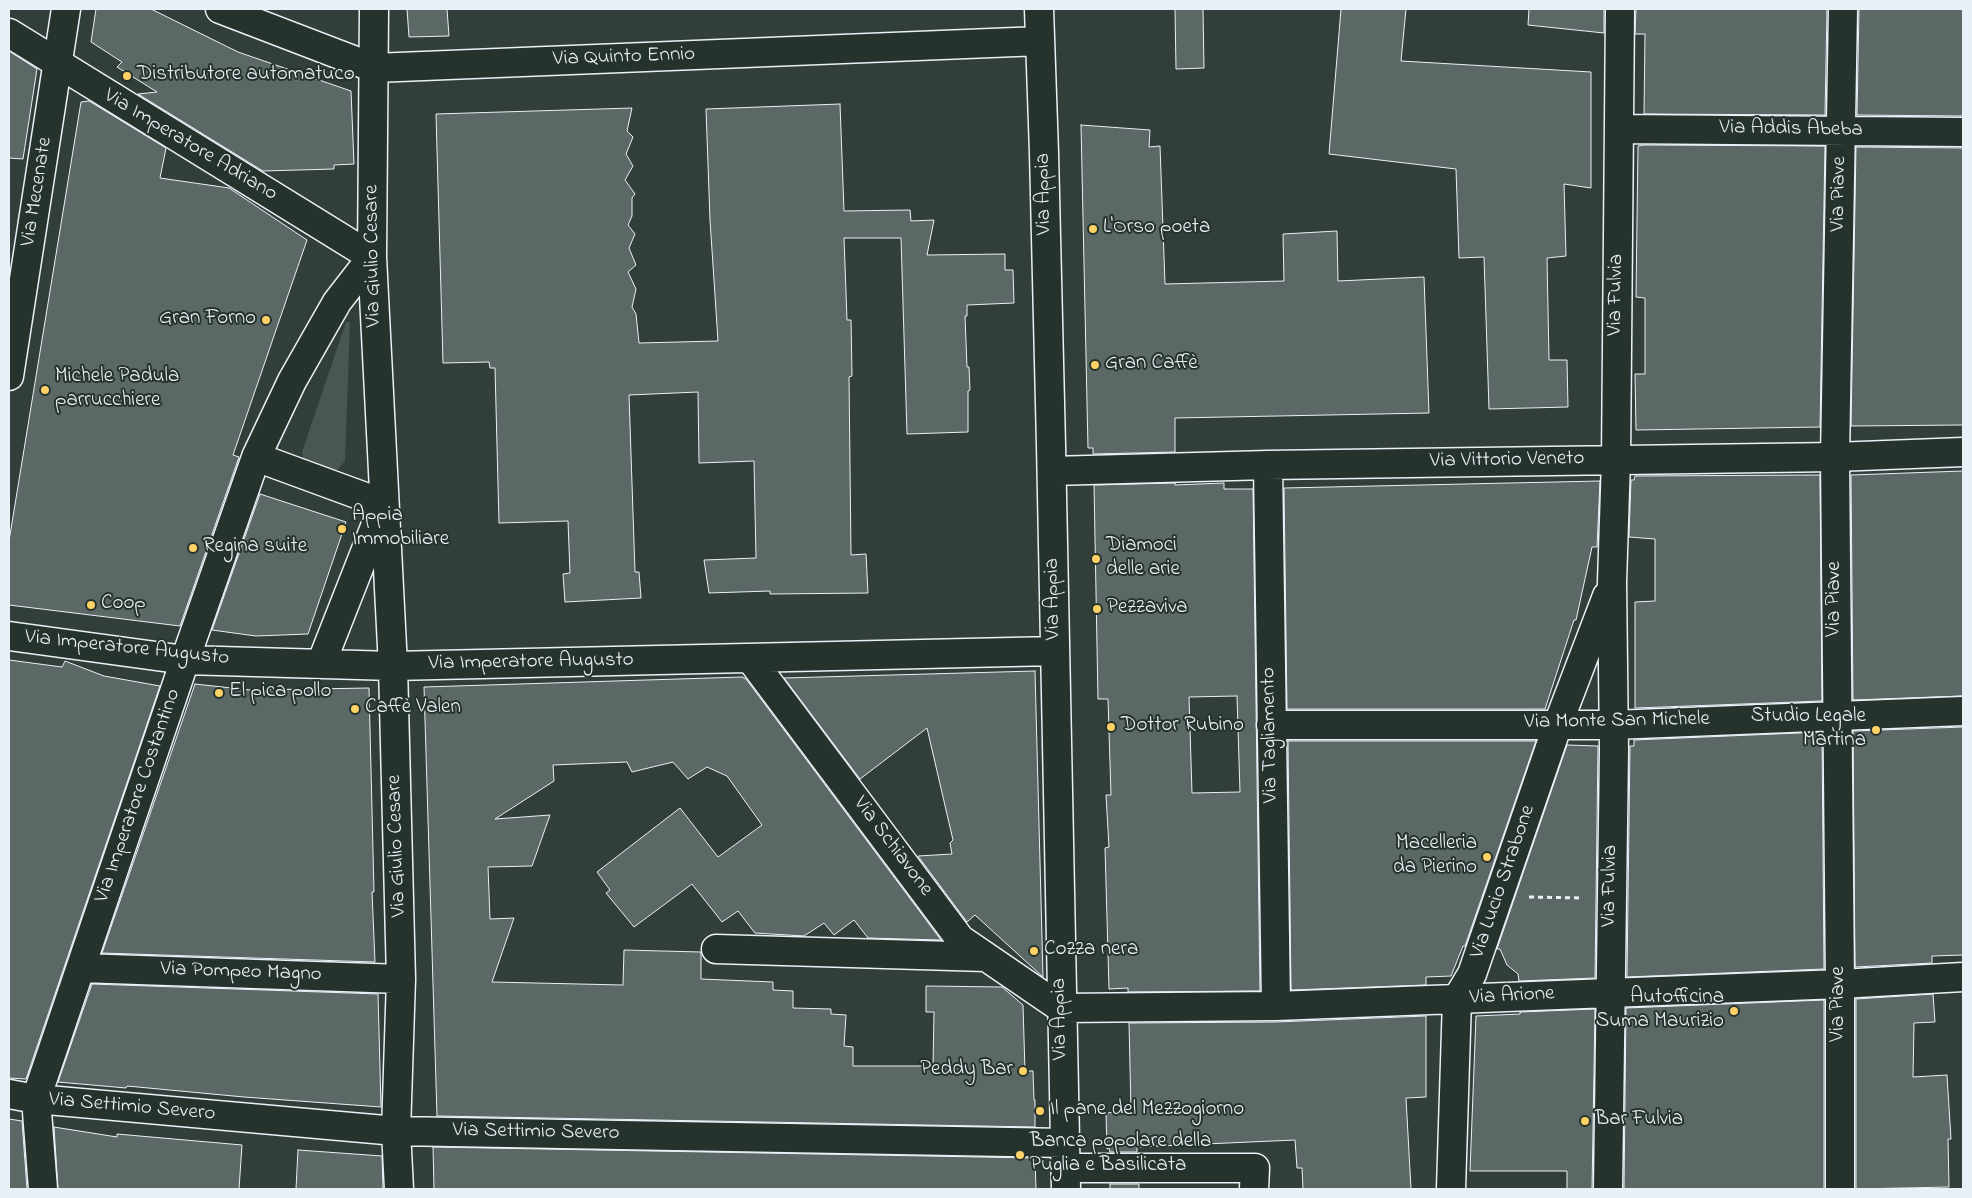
<!DOCTYPE html>
<html>
<head>
<meta charset="utf-8">
<style>
  body { margin:0 }
  #map { position:relative; width:1972px; height:1198px; overflow:hidden; background:#323e39; font-family:"Indie Flower",sans-serif }
  canvas { display:block }
  .frame { position:absolute; inset:0; border:10px solid #e8f1f8; pointer-events:none }
</style>
</head>
<body>
<div id="map">
<canvas width="1972" height="1198"></canvas>
<div class="frame"></div>
</div>
<script>
const ctx = document.querySelector('canvas').getContext('2d');
ctx.lineJoin = 'round';
function fill(path, color) { ctx.fillStyle = color; ctx.fill(path, 'evenodd'); }
const shape = rows => new Path2D(rows.map(r => 'M' + r).join(''));
function strokePath(path, color, width, dash) { ctx.strokeStyle = color; ctx.lineWidth = width; ctx.lineCap = dash ? 'butt' : 'round'; ctx.setLineDash(dash || []); ctx.stroke(path); }
function label(font, color, halo, rows, align = 'center') {
  ctx.font = font + ' "Indie Flower",sans-serif'; ctx.lineWidth = 4; ctx.setLineDash([]); ctx.textBaseline = 'middle'; ctx.strokeStyle = halo; ctx.fillStyle = color; for (const [text, x, y, turn = 0] of rows) {
    ctx.save(); ctx.translate(x, y); ctx.rotate((+turn || 0) * Math.PI / 180); ctx.textAlign = isNaN(turn) ? turn : align; if (halo) ctx.strokeText(text, 0, 0); ctx.fillText(text, 0, 0); ctx.restore();
  }
}
fill(shape([
  [346,322,350,322,345,461,334,473,304,465,302,452]
]), '#495651');
const building = shape([
  [96,9,151,9,238,52,351,91,354,164,334,165,334,169,263,171,138,94,157,92,117,67,122,62,91,42,96,9],
  [407,9,447,9,449,36,409,37,407,9],
  [1175,9,1203,9,1204,68,1176,69,1175,9],
  [1341,9,1406,9,1401,61,1591,72,1591,188,1564,184,1566,256,1547,258,1549,360,1567,360,1568,407,1489,409,1484,257,1459,258,1456,169,1329,154,1341,9],
  [1529,9,1604,9,1604,33,1528,25,1529,9],
  [1636,9,1827,9,1825,115,1644,114,1645,34,1635,34,1636,9],
  [1859,9,1963,9,1963,116,1857,115,1859,9],
  [9,51,37,69,23,159,9,158,9,51],
  [89,101,166,148,160,178,229,188,307,240,233,455,239,457,180,626,9,605,9,541,81,102,89,101],
  [840,104,844,211,910,210,911,221,934,220,927,255,1005,254,1005,270,1013,270,1014,303,967,305,967,316,965,316,967,367,969,367,970,390,968,391,968,432,907,434,901,238,844,238,847,320,851,320,852,376,849,377,851,555,866,554,868,593,770,594,770,591,709,593,704,560,756,558,754,461,699,463,698,392,629,395,635,572,639,572,641,598,565,602,563,574,570,573,568,521,499,523,495,368,490,368,489,362,443,363,436,114,632,108,627,131,633,137,626,154,633,166,625,180,635,194,632,198,632,216,628,225,635,234,629,248,636,265,628,272,636,289,632,307,636,314,639,343,718,341,710,220,706,109,840,104],
  [1081,125,1150,130,1149,147,1160,146,1165,284,1284,281,1283,234,1337,231,1338,281,1424,277,1429,413,1175,418,1175,452,1093,454,1093,448,1088,448,1081,125],
  [1643,145,1825,146,1820,427,1636,430,1635,374,1645,374,1645,298,1636,297,1638,146,1643,145],
  [1856,147,1963,148,1963,425,1851,426,1856,147],
  [1963,471,1963,696,1853,700,1851,475,1963,471],
  [1820,475,1822,701,1635,708,1635,602,1655,601,1655,539,1629,537,1631,480,1634,480,1635,476,1820,475],
  [1600,481,1597,547,1592,547,1576,620,1574,620,1545,709,1287,709,1284,488,1600,481],
  [1175,483,1175,485,1224,483,1224,489,1253,489,1260,991,1128,992,1128,988,1109,989,1105,848,1109,847,1106,795,1111,795,1108,699,1098,699,1094,485,1175,483],
  [1237,696,1240,792,1192,793,1189,697,1237,696],
  [260,494,346,522,308,634,256,636,212,630,260,494],
  [9,660,62,667,65,661,104,676,160,686,26,1079,9,1078,9,660],
  [1035,671,1043,977,975,915,967,922,918,856,952,854,950,843,953,840,927,728,860,779,784,678,1035,671],
  [742,677,746,679,941,940,868,938,854,920,834,935,824,923,804,936,755,933,738,911,722,922,692,884,634,927,606,893,610,890,597,872,680,808,718,857,762,825,727,776,707,767,688,779,673,762,632,772,627,762,553,765,554,781,495,819,550,815,532,866,488,867,490,919,514,918,492,982,623,985,624,950,701,952,701,979,773,982,773,990,793,991,793,1008,831,1009,831,1014,846,1015,844,1046,853,1047,853,1066,933,1066,934,1012,926,1012,926,986,1002,987,1023,1005,1025,1071,1033,1071,1034,1100,1035,1100,1035,1127,437,1116,424,687,742,677],
  [195,684,250,690,369,688,374,892,372,892,375,962,102,953,195,684],
  [1963,727,1963,955,1932,956,1932,963,1855,967,1853,731,1963,727],
  [1822,732,1824,969,1627,977,1630,746,1634,746,1634,740,1822,732],
  [1288,741,1536,741,1465,946,1463,946,1451,976,1426,977,1426,985,1291,990,1288,741],
  [1567,745,1598,746,1595,978,1519,981,1518,974,1507,965,1500,949,1497,949,1567,745],
  [92,984,378,994,381,1107,244,1097,127,1086,126,1088,58,1082,92,984],
  [1933,994,1935,1022,1914,1023,1913,1077,1947,1075,1951,1139,1948,1139,1949,1187,1856,1189,1856,999,1933,994],
  [1824,1000,1824,1189,1624,1189,1626,1008,1824,1000],
  [1595,1009,1592,1189,1567,1189,1567,1171,1470,1171,1476,1016,1520,1014,1520,1012,1595,1009],
  [1426,1016,1426,1097,1406,1098,1411,1189,1303,1189,1302,1168,1297,1168,1295,1140,1137,1147,1137,1152,1110,1152,1109,1148,1107,1149,1106,1113,1131,1111,1129,1023,1276,1022,1426,1016],
  [9,1119,22,1121,27,1189,9,1189,9,1119],
  [54,1127,117,1137,117,1134,242,1145,239,1189,58,1189,54,1127],
  [433,1147,1035,1158,1036,1189,434,1189,433,1147],
  [298,1150,382,1156,383,1189,296,1189,298,1150],
  [1110,1184,1139,1184,1139,1189,1110,1189,1110,1184]
]);
fill(building, '#5c6865');
strokePath(building, '#e8f1f8', 1);
const minor = shape([
  [220,9,374,68,1040,41],
  [374,9,372,257,393,666,401,979,396,1131,399,1189],
  [1039,9,1044,153,1051,445,1066,1189],
  [9,33,372,257,337,302,292,381,256,457,185,660,36,1099,43,1189],
  [1619,129,1963,132],
  [9,376,66,9],
  [256,457,384,504,321,664],
  [1268,465,1276,1006],
  [1052,471,1268,465,1835,457,1963,452],
  [9,636,185,660,393,666,1055,651],
  [750,658,960,939,1061,1008,1276,1006,1840,984,1963,977],
  [1271,725,1613,725,1963,711],
  [716,949,986,957],
  [81,968,401,979],
  [9,1094,36,1099,396,1131,1065,1143],
  [1065,1168,1255,1168,1254,1189],
  [1451,1189,1457,999,1472,974,1558,724,1607,596],
  [1608,1189,1614,750,1612,582,1616,460,1620,9],
  [1840,1189,1840,984,1835,457,1843,9]
]);
strokePath(minor, '#e8f1f8', 31);
strokePath(shape([
  [1529,897,1583,898]
]), '#e8f1f8', 3, [5, 4]);
strokePath(minor, '#26332d', 28);
for (const [x, y, r, color] of [
  [127,76,5,"#ffd166"],
  [1093,229,5,"#ffd166"],
  [266,320,5,"#ffd166"],
  [1095,365,5,"#ffd166"],
  [45,390,5,"#ffd166"],
  [342,529,5,"#ffd166"],
  [193,548,5,"#ffd166"],
  [1096,559,5,"#ffd166"],
  [91,605,5,"#ffd166"],
  [1097,609,5,"#ffd166"],
  [219,693,5,"#ffd166"],
  [355,709,5,"#ffd166"],
  [1111,727,5,"#ffd166"],
  [1876,730,5,"#ffd166"],
  [1487,857,5,"#ffd166"],
  [1034,951,5,"#ffd166"],
  [1734,1011,5,"#ffd166"],
  [1023,1071,5,"#ffd166"],
  [1040,1111,5,"#ffd166"],
  [1585,1121,5,"#ffd166"],
  [1020,1155,5,"#ffd166"]
]) { const dot = new Path2D(); dot.arc(x, y, r, 0, 2 * Math.PI); ctx.fillStyle = color; ctx.fill(dot); strokePath(dot, '#26332d', 2); }
label('21px', '#e8f1f8', '#26332d', [
  ["Via Quinto Ennio",624,58,-2],
  ["Via Addis Abeba",1791,130,1],
  ["Via Imperatore Adriano",190,146,31],
  ["Via Mecenate",38,192,-81],
  ["Via Appia",1045,194,-91],
  ["Via Piave",1840,194,-89],
  ["Via Giulio Cesare",374,256,-91],
  ["Via Fulvia",1617,295,-89],
  ["Via Vittorio Veneto",1507,461,-1],
  ["Via Appia",1054,599,-91],
  ["Via Piave",1836,599,-90],
  ["Via Imperatore Augusto",127,649,6],
  ["Via Imperatore Augusto",531,663,-1],
  ["Via Monte San Michele",1617,722,-1],
  ["Via Tagliamento",1271,735,-91],
  ["Via Imperatore Costantino",139,796,-71],
  ["Via Giulio Cesare",398,846,-92],
  ["Via Schiavone",892,847,53],
  ["Via Lucio Strabone",1504,882,-71],
  ["Via Fulvia",1611,886,-89],
  ["Via Pompeo Magno",241,973,2],
  ["Via Arione",1512,997,-3],
  ["Via Piave",1840,1004,-90],
  ["Via Appia",1061,1019,-91],
  ["Via Settimio Severo",132,1108,5],
  ["Via Settimio Severo",536,1133,1]
]);
label('21px', '#e8f1f8', '#26332d', [
  ["Distributore automatuco",137,76],
  ["L'Orso poeta",1103,229],
  ["Gran Forno",256,320,"right"],
  ["Gran Caffè",1105,365],
  ["Michele Padula",55,378],
  ["parrucchiere",55,402],
  ["Appia",352,517],
  ["Immobiliare",352,541],
  ["Diamoci",1106,547],
  ["delle arie",1106,571],
  ["Regina suite",203,548],
  ["Coop",101,605],
  ["Pezzaviva",1107,609],
  ["El pica pollo",229,693],
  ["Caffè Valen",365,709],
  ["Studio Legale",1866,718,"right"],
  ["Martina",1866,742,"right"],
  ["Dottor Rubino",1121,727],
  ["Macelleria",1477,845,"right"],
  ["da Pierino",1477,869,"right"],
  ["Cozza nera",1044,951],
  ["Autofficina",1724,999,"right"],
  ["Suma Maurizio",1724,1023,"right"],
  ["Peddy Bar",1013,1071,"right"],
  ["Il pane del Mezzogiorno",1050,1111],
  ["Bar Fulvia",1595,1121],
  ["Banca popolare della",1030,1143],
  ["Puglia e Basilicata",1030,1167]
], 'left');
</script>
</body>
</html>
